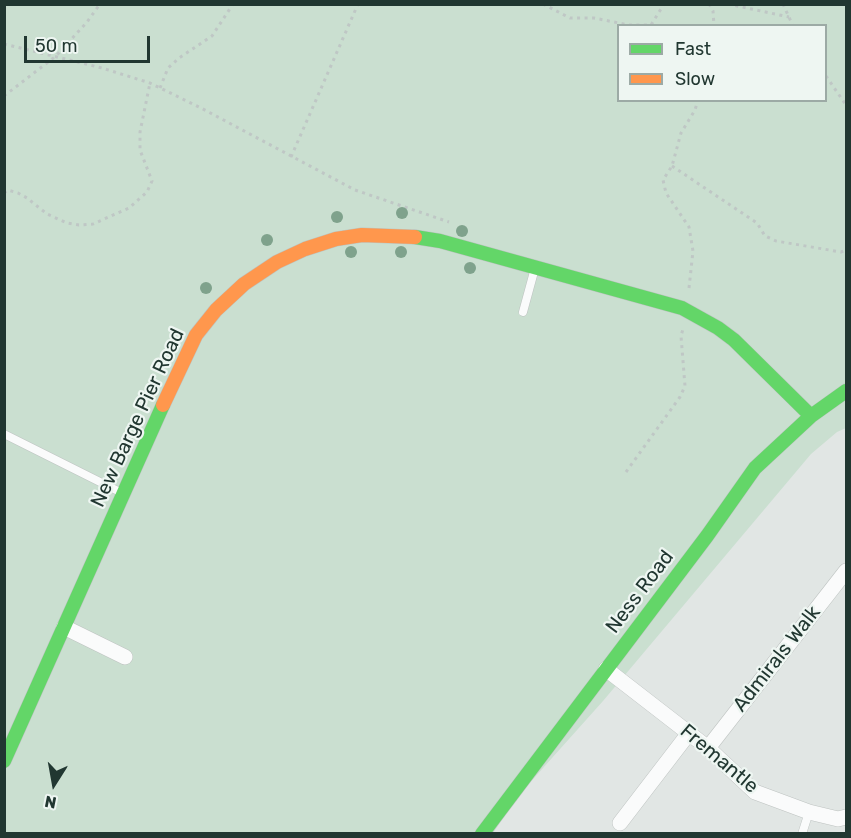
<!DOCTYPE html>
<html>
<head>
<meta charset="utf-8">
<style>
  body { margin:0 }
  #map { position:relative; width:851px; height:838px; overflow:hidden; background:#e1e6e4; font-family:Rubik,sans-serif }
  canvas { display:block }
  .frame { position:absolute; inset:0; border:6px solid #213731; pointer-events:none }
  .legend { position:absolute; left:617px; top:24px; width:210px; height:78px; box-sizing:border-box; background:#eef6f2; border:2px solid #9caaa5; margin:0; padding:8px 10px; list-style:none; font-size:18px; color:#213731 }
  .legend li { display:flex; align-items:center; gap:12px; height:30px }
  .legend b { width:30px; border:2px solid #9caaa5 }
  .north { position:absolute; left:24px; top:754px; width:60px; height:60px; -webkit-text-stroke:4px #eef6f2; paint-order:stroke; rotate:191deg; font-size:16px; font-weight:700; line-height:24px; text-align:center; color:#213731 }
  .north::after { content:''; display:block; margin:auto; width:21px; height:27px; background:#213731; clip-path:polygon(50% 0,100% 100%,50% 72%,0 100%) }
  .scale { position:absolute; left:24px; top:36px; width:126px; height:27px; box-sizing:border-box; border:3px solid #213731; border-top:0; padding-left:8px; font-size:18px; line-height:21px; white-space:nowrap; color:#213731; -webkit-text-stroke:4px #eef6f2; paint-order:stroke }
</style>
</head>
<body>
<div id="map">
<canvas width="851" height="838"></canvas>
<div class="frame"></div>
<ul class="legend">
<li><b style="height:8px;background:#63d668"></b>Fast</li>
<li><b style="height:8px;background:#ff974d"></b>Slow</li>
</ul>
<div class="north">N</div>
<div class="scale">50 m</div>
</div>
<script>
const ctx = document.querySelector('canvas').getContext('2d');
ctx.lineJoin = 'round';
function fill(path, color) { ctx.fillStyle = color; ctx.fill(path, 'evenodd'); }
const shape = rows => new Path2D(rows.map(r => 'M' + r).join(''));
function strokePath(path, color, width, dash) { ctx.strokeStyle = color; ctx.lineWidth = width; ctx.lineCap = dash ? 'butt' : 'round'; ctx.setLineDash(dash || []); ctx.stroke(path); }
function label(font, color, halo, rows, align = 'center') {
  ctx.font = font + ' Rubik,sans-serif'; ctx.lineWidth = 4.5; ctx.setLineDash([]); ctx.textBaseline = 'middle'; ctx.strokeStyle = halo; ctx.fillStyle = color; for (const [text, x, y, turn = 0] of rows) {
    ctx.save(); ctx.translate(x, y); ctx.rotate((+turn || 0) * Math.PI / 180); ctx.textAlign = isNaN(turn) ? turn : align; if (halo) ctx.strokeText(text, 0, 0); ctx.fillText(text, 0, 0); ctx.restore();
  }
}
fill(shape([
  [4,5,846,5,846,428,837,432,811,454,603,701,518,796,493,833,5,833],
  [618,26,826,26,826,100,618,100]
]), '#cadfd0');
const lane = shape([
  [523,312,535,268],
  [4,434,122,493],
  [802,834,809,812]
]);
const street = shape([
  [64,627,125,657],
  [606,669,708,748,755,792,809,812,838,819,846,817],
  [708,748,846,571],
  [620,823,689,733]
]);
const fast = shape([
  [415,237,440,241,682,308,718,328,734,340,811,416],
  [4,761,163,405],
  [482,834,707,536,755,468,811,416,846,391]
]);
const slow = shape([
  [163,405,196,335,216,310,244,284,277,262,305,249,336,239,362,235,415,237]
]);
strokePath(lane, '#bec3c1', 9);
strokePath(street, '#bec3c1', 16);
strokePath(fast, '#bdc4c1', 15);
strokePath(slow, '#bdc4c1', 15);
strokePath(shape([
  [543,4,570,18,594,18,629,25,651,25,664,4],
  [709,4,713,11,714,26],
  [728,4,789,17],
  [783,4,793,26],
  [4,44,102,68,150,83,201,108,355,190,449,222],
  [826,76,846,105],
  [160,88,168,68,179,58,212,36,233,4],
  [4,96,56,56,87,22,100,4],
  [291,157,358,4],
  [672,166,757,223,765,236,776,241,841,252,846,250],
  [4,193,8,190,18,193,27,198,47,214,67,223,79,225,93,224,129,208,147,192,152,181,140,150,140,132,150,83],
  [689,288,693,251,689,227,666,193,663,180,672,166,681,133,695,110,698,100],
  [626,472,680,397,685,386,681,336,683,329]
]), '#bfc7c5', 3, [3, 4.5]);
strokePath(lane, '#fafbfb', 8);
strokePath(street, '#fafbfb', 15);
strokePath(fast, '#63d668', 14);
strokePath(slow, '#ff974d', 14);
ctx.fillStyle = '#7fa28c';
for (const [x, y] of [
  [402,213],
  [337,217],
  [462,231],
  [267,240],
  [351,252],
  [401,252],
  [470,268],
  [206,288]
]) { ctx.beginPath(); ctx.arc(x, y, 6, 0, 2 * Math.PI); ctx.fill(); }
label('20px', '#213731', '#eef6f2', [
  ["New Barge Pier Road",138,418,-65],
  ["Ness Road",640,592,-53],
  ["Admirals Walk",777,659,-52],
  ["Fremantle",719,759,40]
]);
</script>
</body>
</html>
